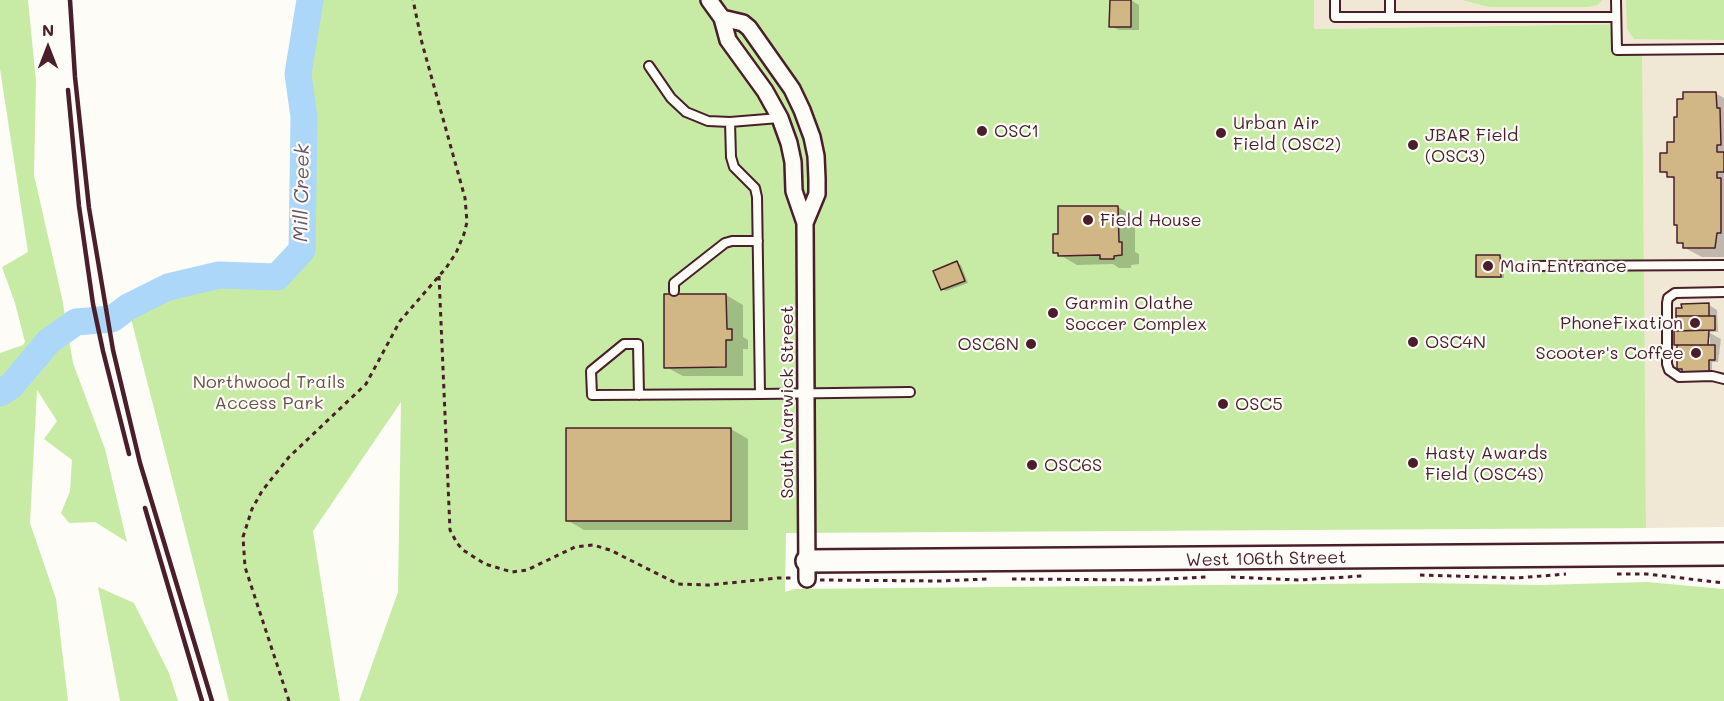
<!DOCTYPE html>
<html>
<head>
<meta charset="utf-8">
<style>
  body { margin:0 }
  #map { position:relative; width:1724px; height:701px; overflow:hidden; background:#fdfcf7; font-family:Mali,sans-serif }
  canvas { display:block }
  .north { position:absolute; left:18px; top:18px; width:60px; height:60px; -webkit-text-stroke:4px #fdfcf7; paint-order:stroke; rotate:0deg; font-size:16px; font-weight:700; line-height:24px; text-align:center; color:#4a1f2b }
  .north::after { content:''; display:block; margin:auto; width:21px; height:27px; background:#4a1f2b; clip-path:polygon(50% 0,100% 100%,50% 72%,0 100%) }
</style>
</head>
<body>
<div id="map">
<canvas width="1724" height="701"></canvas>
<div class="north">N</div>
</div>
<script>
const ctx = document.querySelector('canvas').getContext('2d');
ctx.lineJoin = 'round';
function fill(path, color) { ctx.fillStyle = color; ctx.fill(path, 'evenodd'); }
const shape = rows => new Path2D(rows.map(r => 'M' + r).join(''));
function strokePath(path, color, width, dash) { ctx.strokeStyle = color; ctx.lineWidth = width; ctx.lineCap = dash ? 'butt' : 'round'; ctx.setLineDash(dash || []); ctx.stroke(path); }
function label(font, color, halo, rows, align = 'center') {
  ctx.font = font + ' Mali,sans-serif'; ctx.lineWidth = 4.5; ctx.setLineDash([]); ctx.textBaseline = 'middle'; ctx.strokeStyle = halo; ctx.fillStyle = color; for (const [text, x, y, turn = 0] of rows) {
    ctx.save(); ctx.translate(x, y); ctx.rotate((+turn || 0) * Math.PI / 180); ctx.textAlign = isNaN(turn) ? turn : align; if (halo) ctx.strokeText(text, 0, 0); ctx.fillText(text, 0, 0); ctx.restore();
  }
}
fill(shape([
  [1314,0,1724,0,1724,527,1646,528,1644,380,1616,24,1314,29]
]), '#f0e7d5');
fill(shape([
  [0,0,28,0,36,81,34,175,62,298,73,363,105,449,127,542,95,522,69,523,61,513,70,491,72,460,44,439,57,421,37,390,30,523,56,599,68,701,0,701,0,353,23,345,25,342,15,303,2,267,28,252,0,69],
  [310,0,1314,0,1314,29,1617,24,1617,50,1642,49,1646,528,786,533,785,592,795,589,1421,583,1540,585,1647,582,1724,589,1724,701,359,701,398,592,401,402,313,531,340,701,229,701,128,307,168,287,219,275,277,277,302,250,304,117,298,74],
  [1462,0,1603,0,1597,5,1588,7,1489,7],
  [1626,0,1724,0,1724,40,1634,39,1627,29],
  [98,587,134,603,169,673,178,701,120,701]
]), '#c7eba4');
fill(shape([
  [1111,0,1131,0,1139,5,1139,30,1119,30,1111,26],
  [1715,93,1724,98,1724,257,1702,257,1685,248,1684,245,1679,242,1675,180,1662,171,1675,144],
  [1118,207,1135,217,1135,252,1139,254,1139,264,1131,265,1131,268,1119,268,1113,264,1077,265,1055,252,1060,235,1060,208],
  [1500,257,1504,259,1504,278,1481,278,1477,276],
  [957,263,961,265,968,283,946,291,942,289],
  [666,295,726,295,743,305,743,337,748,340,748,349,743,349,743,376,683,376,666,367],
  [1709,305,1717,310,1718,332,1708,332,1721,339,1718,362,1712,362,1712,374,1687,374,1678,368,1678,346,1676,344],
  [1707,337,1710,337,1710,353,1707,353],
  [567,429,731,429,748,439,748,530,584,530,567,520]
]), '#0003');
strokePath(shape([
  [0,393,11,386,49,341,76,322,112,319,128,307,168,287,219,275,277,277,302,250,304,117,298,74,310,0]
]), '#add7f8', 27);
const building = shape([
  [1110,0,1131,0,1131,27,1109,27,1110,0],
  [1683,92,1716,92,1717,108,1720,108,1721,145,1717,145,1717,152,1724,152,1724,172,1717,172,1717,178,1721,178,1721,233,1717,233,1715,248,1683,248,1683,243,1677,243,1677,225,1674,225,1674,177,1667,177,1667,172,1660,172,1660,153,1667,153,1667,142,1674,142,1674,117,1677,117,1677,99,1683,99,1683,92],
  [1058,206,1118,206,1119,242,1122,242,1122,255,1114,256,1114,259,1100,259,1100,255,1058,256,1058,253,1053,253,1053,234,1058,234,1058,206],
  [1476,255,1500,255,1501,277,1476,277,1476,255],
  [957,261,965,281,941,290,933,271,957,261],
  [664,294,726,294,727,329,732,329,732,340,726,340,726,367,664,368,664,294],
  [1709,303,1709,316,1676,316,1676,308,1682,308,1681,304,1709,303],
  [1676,316,1715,316,1715,330,1676,331,1676,316],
  [1709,330,1708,345,1674,345,1674,331,1709,330],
  [1677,345,1715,345,1715,360,1709,360,1709,373,1682,373,1682,369,1677,369,1677,345],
  [566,428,731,428,731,521,566,521,566,428]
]);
fill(building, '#d1b686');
strokePath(building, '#4a1f2b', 1.5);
const lane = shape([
  [1335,0,1335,17,1616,17],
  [1390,0,1390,17],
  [1616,0,1617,50,1724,49],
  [649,66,671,98,686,112,708,121,730,122,779,118],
  [730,122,731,157,734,167,755,188,757,197,760,394],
  [1532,266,1724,265],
  [674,291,674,283,725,243,732,241,758,241],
  [1724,292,1675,293,1668,298,1667,303,1667,364,1669,370,1679,377,1712,376,1724,379],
  [639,395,638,344,624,344,591,371,592,395,760,394,910,392]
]);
const street = shape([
  [709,0,722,18,728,40,765,91,780,118,789,143,793,162,794,191,805,223,807,579],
  [722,18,743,23,749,28,792,89,802,110,812,137,816,156,817,179,817,194,805,223]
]);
const secondary = shape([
  [807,561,1724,554]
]);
strokePath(lane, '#4a1f2b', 12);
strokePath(street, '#4a1f2b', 20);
strokePath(secondary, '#4a1f2b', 26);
strokePath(shape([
  [439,276,450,530,457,543,463,550,485,564,512,572,527,570,575,547,593,545,610,550,678,584,709,585,778,578,792,578],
  [1617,574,1647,574,1724,583],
  [1420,575,1517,578,1566,574],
  [1231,577,1298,580,1362,576],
  [1012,579,1146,580,1206,577],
  [820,580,939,581,987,579],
  [289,701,245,567,243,537,252,509,262,491,289,457,366,384,400,321,446,268,456,253,464,234,467,222,465,198,422,43,413,0]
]), '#4a1f2b', 3, [4.5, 4.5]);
strokePath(lane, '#fdfcf7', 8);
strokePath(street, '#fdfcf7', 15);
strokePath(secondary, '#fdfcf7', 21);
strokePath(shape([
  [70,0,75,77,89,208,113,350,140,463,212,701],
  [68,90,79,206,93,304,103,351,129,454],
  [145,508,202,701]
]), '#4a1f2b', 4.5);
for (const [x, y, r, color] of [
  [982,131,6,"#4a1f2b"],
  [1221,133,6,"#4a1f2b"],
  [1413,145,6,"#4a1f2b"],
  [1088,220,6,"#4a1f2b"],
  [1488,266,6,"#4a1f2b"],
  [1053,313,6,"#4a1f2b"],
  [1695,323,6,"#4a1f2b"],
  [1413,342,6,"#4a1f2b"],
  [1031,344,6,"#4a1f2b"],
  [1696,353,6,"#4a1f2b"],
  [1223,404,6,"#4a1f2b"],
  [1413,463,6,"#4a1f2b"],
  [1032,465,6,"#4a1f2b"]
]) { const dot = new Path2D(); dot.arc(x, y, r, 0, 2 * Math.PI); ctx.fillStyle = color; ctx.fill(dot); strokePath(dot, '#fdfcf7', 2); }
label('18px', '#4a1f2b', '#fdfcf7', [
  ["Urban Air",1233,123],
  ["Field (OSC2)",1233,144],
  ["OSC1",994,131],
  ["JBAR Field",1425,135],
  ["(OSC3)",1425,156],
  ["Field House",1100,220],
  ["Main Entrance",1500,266],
  ["Garmin Olathe",1065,303],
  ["Soccer Complex",1065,324],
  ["PhoneFixation",1683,323,"right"],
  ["OSC4N",1425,342],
  ["OSC6N",1019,344,"right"],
  ["Scooter's Coffee",1684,353,"right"],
  ["OSC5",1235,404],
  ["Hasty Awards",1425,453],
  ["Field (OSC4S)",1425,474],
  ["OSC6S",1044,465]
], 'left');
label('18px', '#695249', '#fdfcf7', [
  ["Northwood Trails",269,382],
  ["Access Park",269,403]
]);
label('18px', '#4a1f2b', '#fdfcf7', [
  ["South Warwick Street",787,402,-90],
  ["West 106th Street",1266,559,-1]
]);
label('italic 20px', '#685668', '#fdfcf7', [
  ["Mill Creek",302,193,-89]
]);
</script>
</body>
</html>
